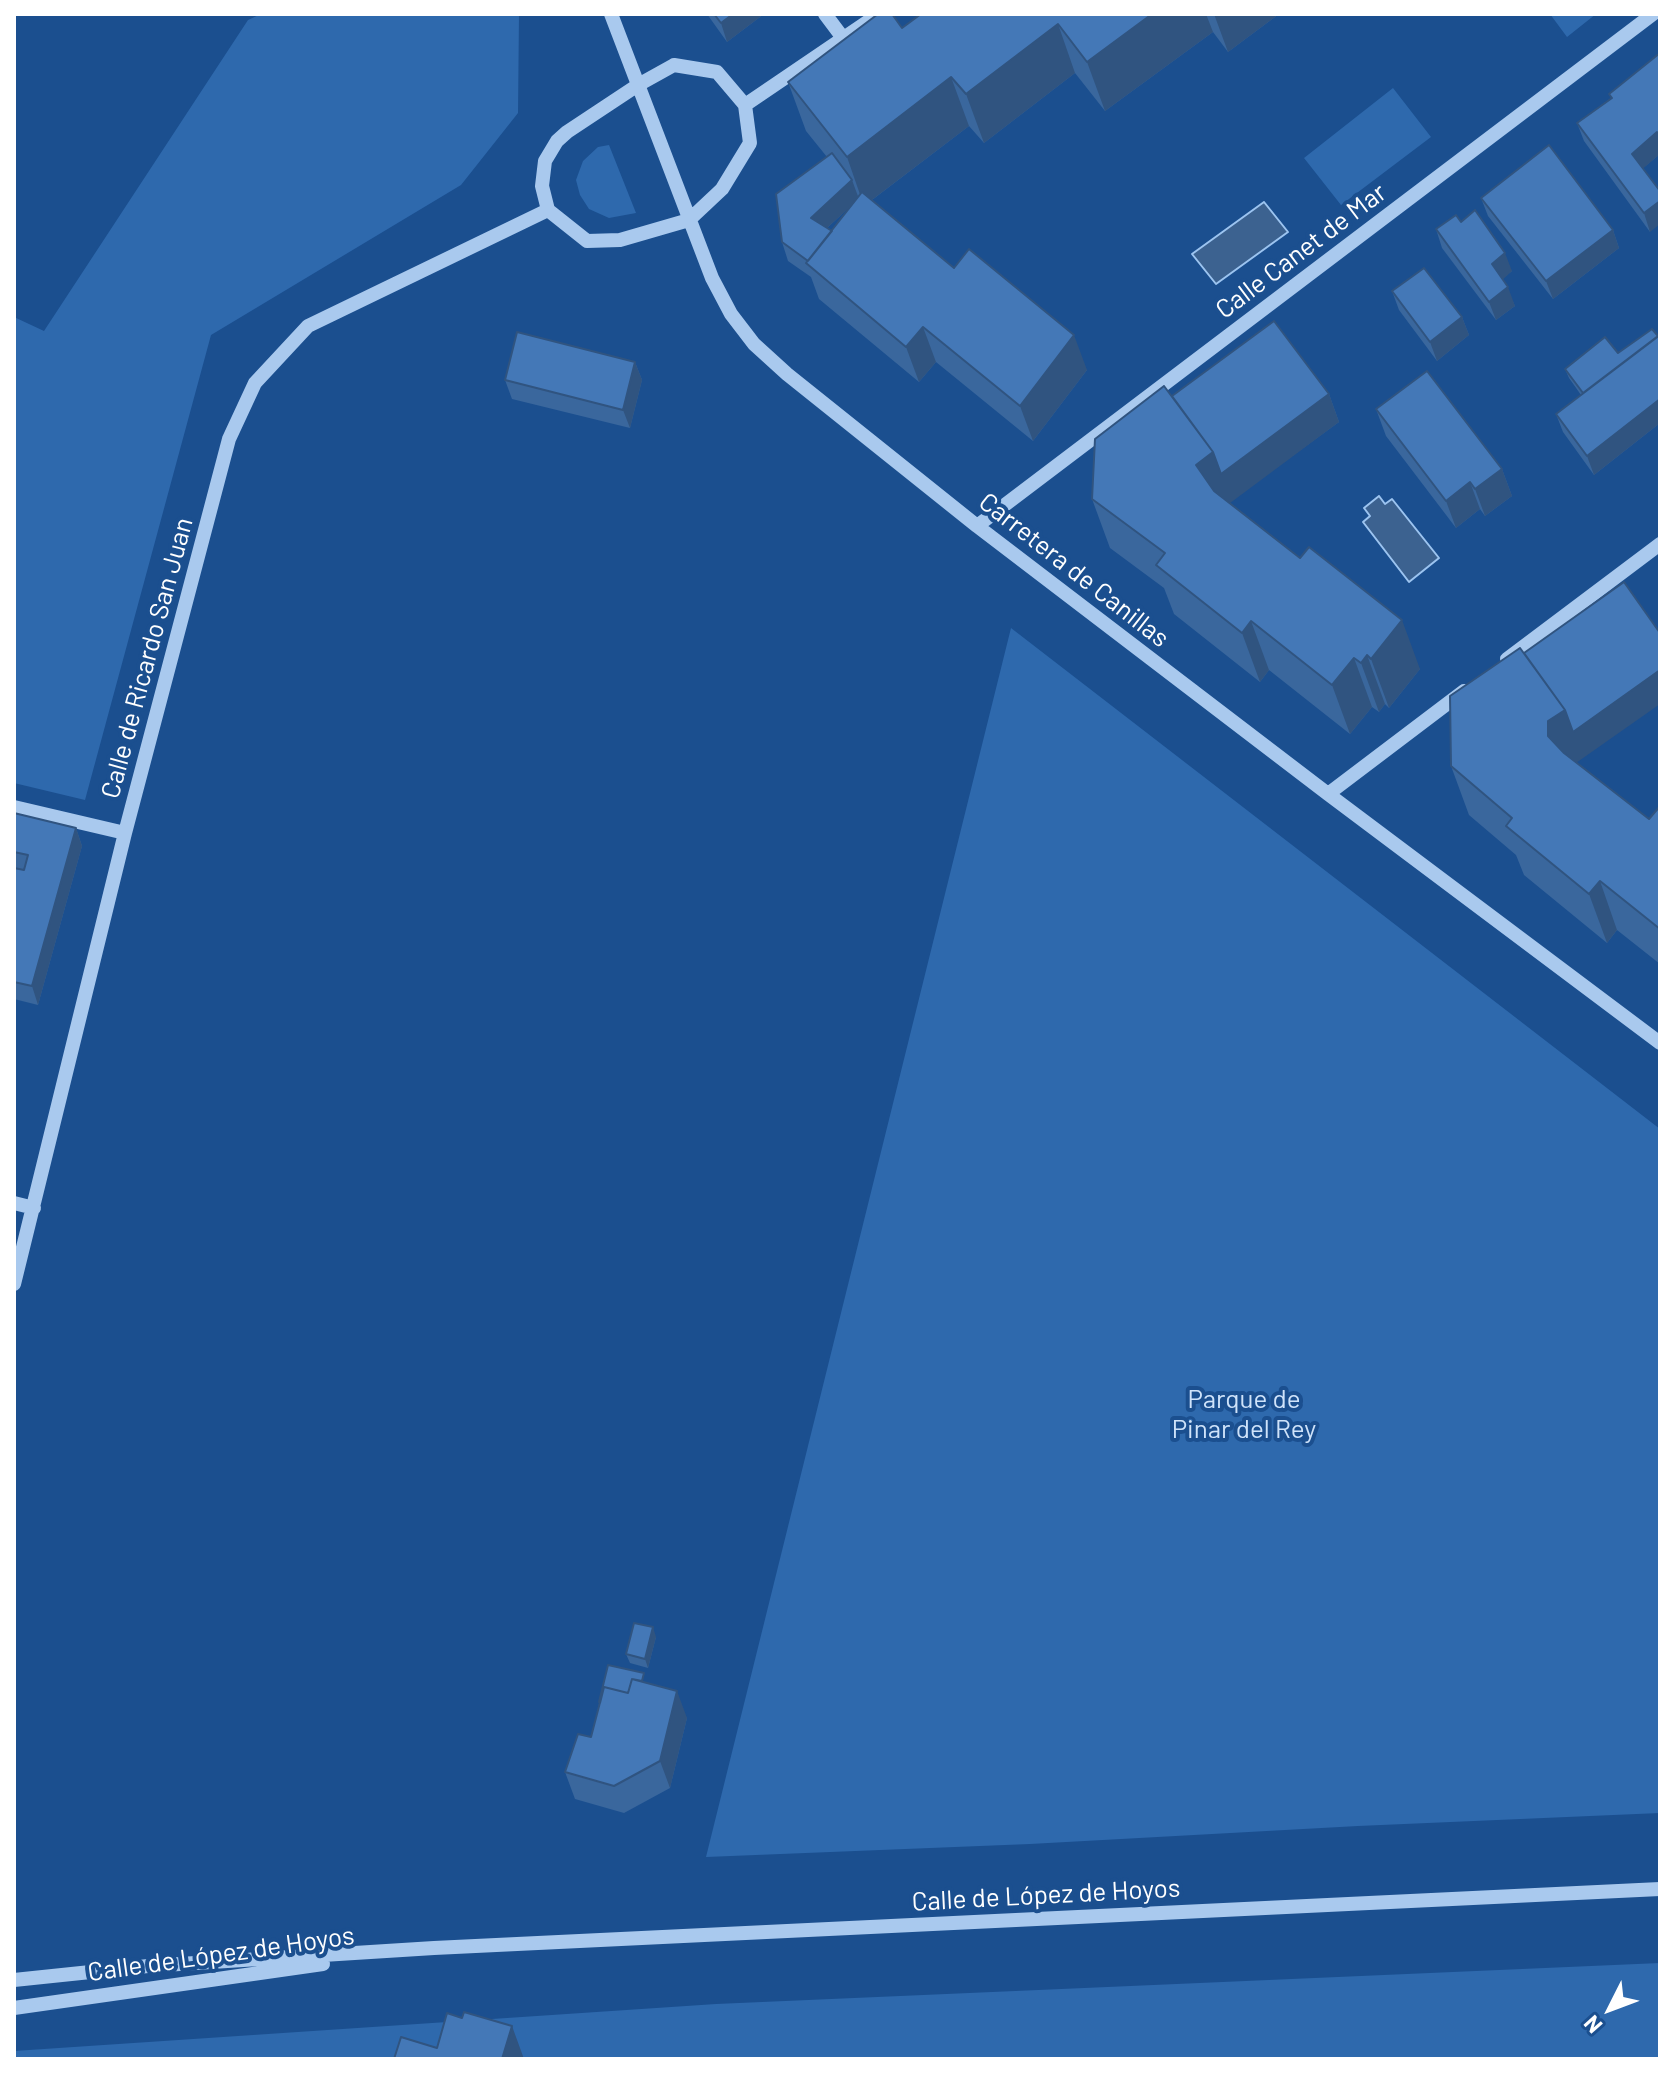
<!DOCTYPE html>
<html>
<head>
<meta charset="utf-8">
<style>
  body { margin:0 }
  #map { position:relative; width:1674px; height:2073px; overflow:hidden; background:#1b4f8f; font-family:Barlow,sans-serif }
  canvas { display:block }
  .frame { position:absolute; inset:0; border:16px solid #fff; pointer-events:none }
  .north { position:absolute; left:1570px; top:1969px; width:80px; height:80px; -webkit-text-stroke:6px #1b4f8f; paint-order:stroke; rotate:228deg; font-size:22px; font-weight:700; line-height:32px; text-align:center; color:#fff }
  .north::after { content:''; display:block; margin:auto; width:28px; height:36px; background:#fff; clip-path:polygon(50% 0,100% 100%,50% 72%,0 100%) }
</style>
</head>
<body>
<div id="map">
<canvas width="1674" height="2073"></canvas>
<div class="frame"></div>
<div class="north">N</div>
</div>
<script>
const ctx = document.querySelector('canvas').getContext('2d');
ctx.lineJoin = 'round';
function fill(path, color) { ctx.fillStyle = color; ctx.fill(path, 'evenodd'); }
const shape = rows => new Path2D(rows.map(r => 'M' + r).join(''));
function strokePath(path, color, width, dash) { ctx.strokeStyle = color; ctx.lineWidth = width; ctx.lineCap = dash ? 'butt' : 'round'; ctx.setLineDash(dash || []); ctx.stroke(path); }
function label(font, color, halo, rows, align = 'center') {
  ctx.font = font + ' Barlow,sans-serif'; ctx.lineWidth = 8; ctx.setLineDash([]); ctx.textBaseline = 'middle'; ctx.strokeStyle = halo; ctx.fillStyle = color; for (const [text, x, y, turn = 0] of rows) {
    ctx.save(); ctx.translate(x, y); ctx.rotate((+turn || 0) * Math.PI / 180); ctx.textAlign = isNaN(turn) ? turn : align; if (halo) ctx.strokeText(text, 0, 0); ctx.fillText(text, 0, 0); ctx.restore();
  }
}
fill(shape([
  [261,14,519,14,518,113,461,185,211,335,85,800,14,783,14,317,44,331,248,20],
  [1550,14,1596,14,1567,37],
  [1393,88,1431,137,1341,205,1304,158],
  [609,145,636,213,609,218,589,209,580,195,576,180,583,161,598,147],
  [1011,628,1660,1129,1660,1813,1358,1826,1030,1844,706,1857],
  [1660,1963,1660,2059,14,2059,14,2051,716,2004]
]), '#2e69ad');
const water = shape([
  [1264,202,1288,232,1216,284,1192,254,1264,202],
  [1379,496,1385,504,1392,499,1439,558,1409,582,1363,522,1370,516,1364,508,1379,496]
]);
fill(water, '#3c6290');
strokePath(water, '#9cc4f0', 2);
strokePath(shape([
  [611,14,712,278,731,314,754,344,787,374,977,526,1328,794,1660,1043],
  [825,14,843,38],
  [674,65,717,72,745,105,750,143,722,189,689,220,620,240,587,241,548,210,542,186,545,161,557,141,567,132,638,85,674,65],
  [745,105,879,14],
  [977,526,1653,14],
  [1507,659,1660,544],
  [1328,794,1464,691],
  [14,807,125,833],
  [14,1203,34,1208],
  [14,1284,125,833,229,439,255,383,308,326,548,210],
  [14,1980,148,1966,434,1948,1660,1889],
  [14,2008,323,1964]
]), '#a9c9ee', 14);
fill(shape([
  [707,14,764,14,727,42],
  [921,14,1279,14,1228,52,1213,32,1105,111,1075,73,984,143,969,126,872,200,954,268,1087,370,1033,441,936,362,919,382,819,299,811,277,788,261,782,242,827,157,806,131,788,82,902,28],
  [852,205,832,231,827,228],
  [1660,53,1660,154,1643,168,1650,232,1584,141,1577,123,1611,98,1609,94],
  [1481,198,1613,230,1619,248,1553,299,1488,216],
  [1461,222,1512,271,1502,279,1515,306,1496,320,1442,248,1436,229],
  [1392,291,1462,317,1469,335,1437,361,1399,310],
  [1660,335,1660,423,1594,475,1563,432,1556,414,1581,395,1569,378,1565,369,1618,353],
  [635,362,642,380,630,428,512,399,505,380],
  [1329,394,1339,422,1229,502,1420,669,1389,708,1385,704,1379,712,1372,707,1350,734,1269,670,1260,682,1174,614,1164,588,1110,548,1092,499,1172,396],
  [1376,409,1502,469,1512,496,1485,516,1480,509,1456,528,1386,436],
  [1577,763,1649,819,1660,806,1660,964,1617,930,1607,943,1524,875,1516,855,1469,815,1451,766],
  [14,813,76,828,82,846,38,1005,14,999],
  [656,1637,648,1668,630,1663,626,1654],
  [647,1683,687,1718,670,1788,624,1813,575,1799,565,1772,591,1737,599,1704,599,1702]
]), '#3a679d');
fill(shape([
  [733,14,764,14,727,42,721,23],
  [1152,14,1206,14,1213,32,1105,111,1087,62],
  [1214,14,1279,14,1228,52],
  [1058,24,1075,73,984,143,966,94],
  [951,77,969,126,864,206,847,157],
  [1657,132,1660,139,1660,154,1639,172,1632,154],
  [852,180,859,199,818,236,811,218],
  [1660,201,1660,224,1650,232,1644,213],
  [1613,230,1619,248,1553,299,1546,281],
  [1505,253,1512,271,1499,283,1492,264],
  [1508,287,1515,306,1496,320,1489,302],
  [1462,317,1469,335,1437,361,1430,342],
  [923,327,936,362,919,382,906,347],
  [1074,335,1087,370,1033,441,1020,406],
  [635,362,642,380,630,428,623,410],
  [1329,394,1339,422,1214,515,1196,465,1213,452],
  [1660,399,1660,423,1594,475,1587,456],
  [1502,469,1512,496,1485,516,1475,489],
  [1470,482,1480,509,1456,528,1446,501],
  [1402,620,1420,669,1389,708,1371,659],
  [1251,621,1269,670,1260,682,1242,633],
  [1367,655,1385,704,1379,712,1361,663],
  [1354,658,1372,707,1350,734,1332,685],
  [1660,670,1660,704,1566,770,1548,736,1548,721,1565,710],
  [76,828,82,846,38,1005,32,986],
  [1600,881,1617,930,1607,943,1589,894],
  [653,1627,656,1637,648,1668,645,1659],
  [677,1691,687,1718,670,1788,660,1761],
  [512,2026,524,2059,502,2059]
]), '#305480');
const building = shape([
  [714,14,733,14,721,23,714,14],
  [878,14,892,14,902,28,921,14,1152,14,1087,62,1058,24,966,94,951,77,847,157,788,82,878,14],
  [1660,53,1660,136,1657,132,1632,154,1660,191,1660,201,1644,213,1577,123,1612,98,1609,94,1660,53],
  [1549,145,1613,230,1546,281,1481,198,1549,145],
  [832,153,852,180,811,218,832,231,808,261,782,242,776,194,832,153],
  [862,192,954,268,969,249,1074,335,1020,406,923,327,906,347,806,263,862,192],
  [1475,210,1505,253,1492,264,1508,287,1489,302,1436,229,1456,215,1461,222,1475,210],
  [1424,268,1462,317,1430,342,1392,291,1424,268],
  [1274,321,1329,394,1221,474,1213,452,1172,396,1274,321],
  [1652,329,1658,336,1583,393,1565,369,1605,337,1618,353,1652,329],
  [517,332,635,362,623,410,505,380,517,332],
  [1660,335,1660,399,1587,456,1556,414,1660,335],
  [1427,371,1502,469,1475,489,1470,482,1446,501,1376,409,1427,371],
  [1164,386,1213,452,1196,465,1214,491,1300,558,1309,547,1402,620,1371,659,1367,655,1361,663,1354,658,1332,685,1251,621,1242,633,1156,565,1165,553,1092,499,1095,439,1164,386],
  [1624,582,1660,633,1660,670,1573,732,1565,710,1524,653,1624,582],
  [1520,648,1565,710,1548,721,1548,736,1564,753,1649,819,1660,806,1660,929,1600,881,1589,894,1506,826,1512,818,1451,766,1450,696,1520,648],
  [14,813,76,828,32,986,14,982,14,868,24,870,28,855,14,852,14,813],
  [634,1623,653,1627,645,1659,626,1654,634,1623],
  [608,1665,644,1673,642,1681,632,1679,628,1693,604,1687,600,1703,599,1702,608,1665],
  [632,1679,677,1691,660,1761,614,1786,565,1772,578,1734,591,1737,604,1687,628,1693,632,1679],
  [464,2012,512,2026,502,2059,394,2059,401,2037,437,2048,447,2013,462,2018,464,2012]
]);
fill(building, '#4478b7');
strokePath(building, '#305480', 2);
label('26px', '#fff', '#1b4f8f', [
  ["Calle Canet de Mar",1301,251,-37],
  ["Carretera de Canillas",1074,570,38],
  ["Calle de Ricardo San Juan",147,658,-75],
  ["Calle de López de Hoyos",1046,1895,-3],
  ["Calle de López de Hoyos",221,1954,-8]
]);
label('26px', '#cfe3fa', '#1b4f8f', [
  ["Parque de",1244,1399],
  ["Pinar del Rey",1244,1429]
]);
</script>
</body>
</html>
